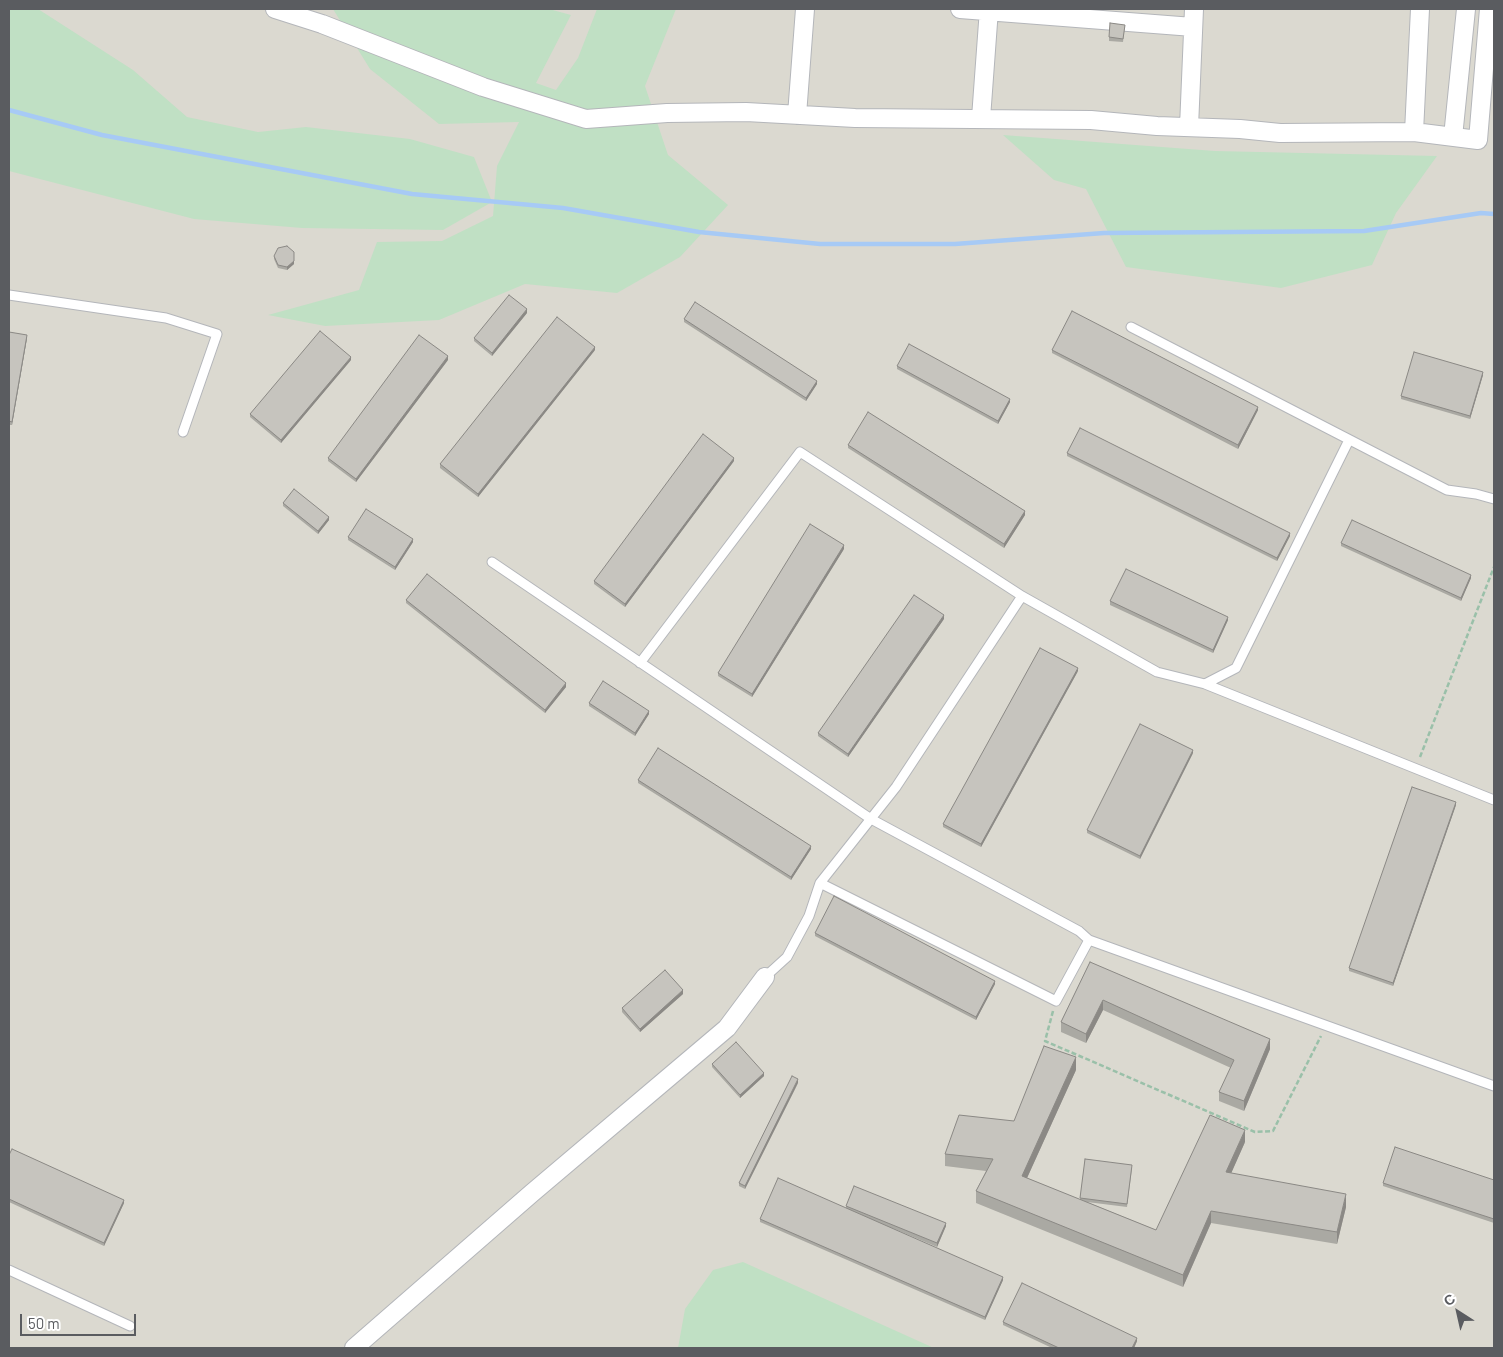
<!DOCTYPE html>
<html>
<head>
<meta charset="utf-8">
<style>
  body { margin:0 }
  #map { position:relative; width:1503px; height:1357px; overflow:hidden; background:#ebeae1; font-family:Barlow,sans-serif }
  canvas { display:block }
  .frame { position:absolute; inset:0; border:10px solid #5a5c60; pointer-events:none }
  .north { position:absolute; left:1433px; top:1287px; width:50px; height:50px; -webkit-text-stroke:4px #fff; paint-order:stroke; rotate:325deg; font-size:14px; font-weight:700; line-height:20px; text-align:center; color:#5a5c60 }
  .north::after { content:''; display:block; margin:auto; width:18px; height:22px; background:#5a5c60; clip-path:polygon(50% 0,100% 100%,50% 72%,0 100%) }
  .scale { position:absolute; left:20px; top:1314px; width:116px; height:22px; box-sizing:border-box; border:2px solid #5a5c60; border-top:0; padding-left:6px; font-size:15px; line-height:18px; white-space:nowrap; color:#5a5c60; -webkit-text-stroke:4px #fff; paint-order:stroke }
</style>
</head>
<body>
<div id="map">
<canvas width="1503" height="1357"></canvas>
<div class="frame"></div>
<div class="north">С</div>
<div class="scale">50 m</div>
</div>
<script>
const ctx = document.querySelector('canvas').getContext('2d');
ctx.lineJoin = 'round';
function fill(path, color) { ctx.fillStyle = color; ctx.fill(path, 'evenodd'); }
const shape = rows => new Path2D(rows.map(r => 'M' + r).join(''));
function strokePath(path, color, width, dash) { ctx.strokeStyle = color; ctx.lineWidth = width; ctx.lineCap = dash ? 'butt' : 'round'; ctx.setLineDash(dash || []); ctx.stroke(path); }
fill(shape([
  [9,9,1494,9,1494,1348,9,1348]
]), '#dbd9d0');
fill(shape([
  [9,9,38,9,133,70,187,117,258,132,306,127,410,139,474,157,492,202,443,230,302,228,194,219,9,171],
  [333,9,549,9,571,15,536,83,556,90,578,58,597,9,676,9,645,86,668,155,728,205,680,257,617,293,525,284,439,320,325,326,268,315,359,290,377,242,442,241,493,216,497,166,519,122,439,124,370,69],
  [1003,135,1215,151,1437,156,1396,213,1372,265,1281,288,1126,267,1086,189,1054,180],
  [743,1262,934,1348,678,1348,685,1309,713,1270]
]), '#c0e0c4');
strokePath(shape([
  [9,110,102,135,412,194,563,208,699,232,820,244,955,244,1104,233,1364,231,1481,213,1494,214]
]), '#a7caf5', 4.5);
const service = shape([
  [9,295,166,318,217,334,183,432],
  [1131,327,1447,490,1476,494,1494,499],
  [492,562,871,819,1079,931,1089,940,1056,1001,820,883],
  [640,663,800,452,1022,596],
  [1205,684,1494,800],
  [1089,940,1494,1086],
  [765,977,787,957,809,916,820,883,896,787,1022,596,1157,672,1205,684,1236,668,1349,440],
  [9,1270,130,1326]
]);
const minor = shape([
  [275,9,322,24,483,87,586,119,667,113,746,112,855,118,1091,120,1157,126,1240,129,1280,133,1414,132],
  [960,9,1193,27],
  [1420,9,1414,132,1478,140,1489,9],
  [797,115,805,9],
  [981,118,989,9],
  [1189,127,1194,9],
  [1453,137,1466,9],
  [354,1348,532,1193,727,1028,765,977]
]);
strokePath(service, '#b4b6ba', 11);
strokePath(minor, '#b4b6ba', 20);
strokePath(shape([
  [1420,757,1494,567],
  [1053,1011,1045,1041,1255,1132,1273,1131,1321,1036]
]), '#9ac0a9', 2.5, [5, 2.5]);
strokePath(service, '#fff', 9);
strokePath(minor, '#fff', 18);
fill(shape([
  [1125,25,1123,42,1109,41,1109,37],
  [294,252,294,264,287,270,278,268,274,259,274,256],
  [527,313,492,356,474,341,474,338],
  [684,319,817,384,806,401,684,322],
  [9,332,27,338,12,425,9,425],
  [595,350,478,497,440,468,440,464],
  [1052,350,1258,410,1238,449,1052,353],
  [351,360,281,443,250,417,250,414],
  [448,360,356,482,328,461,328,458],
  [897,366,1010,402,998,424,897,369],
  [1483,375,1470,419,1401,399,1401,396],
  [848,445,1025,515,1004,548,848,448],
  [1067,453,1290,536,1277,561,1067,456],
  [734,461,625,607,594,584,594,581],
  [283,503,329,520,318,534,283,506],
  [348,537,413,542,395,570,348,540],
  [1341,543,1471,578,1461,601,1341,546],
  [844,549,752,697,718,676,718,673],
  [406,600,566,687,545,713,406,603],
  [1110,601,1228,620,1213,653,1110,605],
  [944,619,848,757,818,736,818,733],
  [1078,671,981,847,943,827,943,824],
  [589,703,649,714,635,736,589,706],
  [1193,753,1140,859,1087,833,1087,830],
  [638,780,811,849,791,880,638,783],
  [1456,805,1393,986,1349,971,1349,968],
  [815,933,995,984,976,1020,815,936],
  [1090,962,1270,1049,1244,1111,1219,1101,1219,1092,1231,1068,1103,1010,1086,1043,1061,1032,1061,1022],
  [683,994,640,1032,622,1012,622,1008],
  [712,1064,764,1076,740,1098,712,1067],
  [1076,1070,1027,1178,1080,1200,1085,1159,1132,1168,1127,1207,1087,1202,1156,1230,1245,1142,1231,1173,1346,1207,1337,1244,1211,1223,1183,1287,976,1203,976,1191,986,1171,945,1166,945,1154,1014,1121],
  [798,1083,745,1189,739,1186,739,1183],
  [9,1155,124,1203,104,1246,9,1202],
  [1494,1180,1494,1223,1383,1186,1383,1183],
  [846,1206,946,1226,937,1247,890,1227,1003,1280,985,1320,760,1222,760,1219,846,1208],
  [1003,1322,1137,1341,1134,1348,1052,1348,1003,1325]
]), '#aaa9a3');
fill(shape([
  [294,261,294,264,287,270,287,267],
  [527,309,527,313,492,356,492,353],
  [27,335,27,338,12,425,12,422],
  [595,347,595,350,478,497,478,494],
  [448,356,448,360,356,482,356,479],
  [351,357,351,360,281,443,281,440],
  [1483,372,1483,375,1470,419,1470,416],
  [817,381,817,384,806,401,806,398],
  [1010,399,1010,402,998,424,998,421],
  [1258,407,1258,410,1238,449,1238,445],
  [734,458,734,461,625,607,625,604],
  [1025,511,1025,515,1004,548,1004,544],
  [329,517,329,520,318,534,318,531],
  [1290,533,1290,536,1277,561,1277,558],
  [413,539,413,542,395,570,395,567],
  [844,545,844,549,752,697,752,694],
  [1471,575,1471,578,1461,601,1461,598],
  [944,615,944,619,848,757,848,754],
  [1228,617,1228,620,1213,653,1213,650],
  [1078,668,1078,671,981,847,981,844],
  [566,683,566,687,545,713,545,710],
  [649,711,649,714,635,736,635,733],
  [1193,750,1193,753,1140,859,1140,856],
  [1456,802,1456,805,1393,986,1393,983],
  [811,846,811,849,791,880,791,877],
  [995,981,995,984,976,1020,976,1017],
  [683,990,683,994,640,1032,640,1029],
  [1103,1000,1103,1010,1086,1043,1086,1034],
  [1270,1039,1270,1049,1244,1111,1244,1101],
  [1076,1057,1076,1070,1022,1189,1022,1176],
  [764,1073,764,1076,740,1098,740,1095],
  [798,1079,798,1083,745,1189,745,1186],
  [1245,1130,1245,1142,1226,1185,1226,1172],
  [1346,1194,1346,1207,1337,1244,1337,1232],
  [124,1200,124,1203,104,1246,104,1243],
  [1211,1211,1211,1223,1183,1287,1183,1275],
  [946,1223,946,1226,937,1247,937,1243],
  [1003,1277,1003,1280,985,1320,985,1317],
  [1137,1338,1137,1341,1134,1348,1132,1348]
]), '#8b8985');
const building = shape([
  [1110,23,1125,25,1123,39,1109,37,1110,23],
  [287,246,294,252,294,261,287,267,278,265,274,256,278,248,287,246],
  [509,295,527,309,492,353,474,338,509,295],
  [695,302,817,381,806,398,684,319,695,302],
  [1072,311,1258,407,1238,445,1052,350,1072,311],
  [557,317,595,347,478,494,440,464,557,317],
  [320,331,351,357,281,440,250,414,320,331],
  [9,332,27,335,12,422,9,421,9,332],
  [419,335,448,356,356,479,328,458,419,335],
  [909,344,1010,399,998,421,897,366,909,344],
  [1414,352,1483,372,1470,416,1401,396,1414,352],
  [868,412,1025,511,1004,544,848,445,868,412],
  [1080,428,1290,533,1277,558,1067,453,1080,428],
  [703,434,734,458,625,604,594,581,703,434],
  [294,489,329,517,318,531,283,503,294,489],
  [366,509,413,539,395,567,348,537,366,509],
  [1352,520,1471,575,1461,598,1341,543,1352,520],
  [810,524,844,545,752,694,718,673,810,524],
  [1126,569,1228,617,1213,650,1110,601,1126,569],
  [427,574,566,683,545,710,406,600,427,574],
  [914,595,944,615,848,754,818,733,914,595],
  [1040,648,1078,668,981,844,943,824,1040,648],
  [603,681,649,711,635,733,589,703,603,681],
  [1140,724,1193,750,1140,856,1087,830,1140,724],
  [658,748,811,846,791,877,638,780,658,748],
  [1412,787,1456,802,1393,983,1349,968,1412,787],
  [834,896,995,981,976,1017,815,933,834,896],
  [1090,962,1270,1039,1244,1101,1219,1092,1234,1060,1103,1000,1086,1034,1061,1022,1090,962],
  [665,970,683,990,640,1029,622,1008,665,970],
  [736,1042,764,1073,740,1095,712,1064,736,1042],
  [1044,1046,1076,1057,1022,1176,1156,1230,1210,1115,1245,1130,1226,1172,1346,1194,1337,1232,1211,1211,1183,1275,976,1191,993,1159,945,1154,959,1115,1014,1121,1044,1046],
  [792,1076,798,1079,745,1186,739,1183,792,1076],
  [1395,1147,1494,1180,1494,1219,1383,1183,1395,1147],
  [12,1149,124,1200,104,1243,9,1199,9,1155,12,1149],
  [1085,1159,1132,1165,1127,1204,1080,1198,1085,1159],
  [778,1178,1003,1277,985,1317,760,1219,778,1178],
  [854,1186,946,1223,937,1243,846,1206,854,1186],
  [1022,1283,1137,1338,1132,1348,1059,1348,1003,1322,1022,1283]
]);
fill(building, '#c6c4be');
strokePath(building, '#8b8985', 1);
</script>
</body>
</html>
